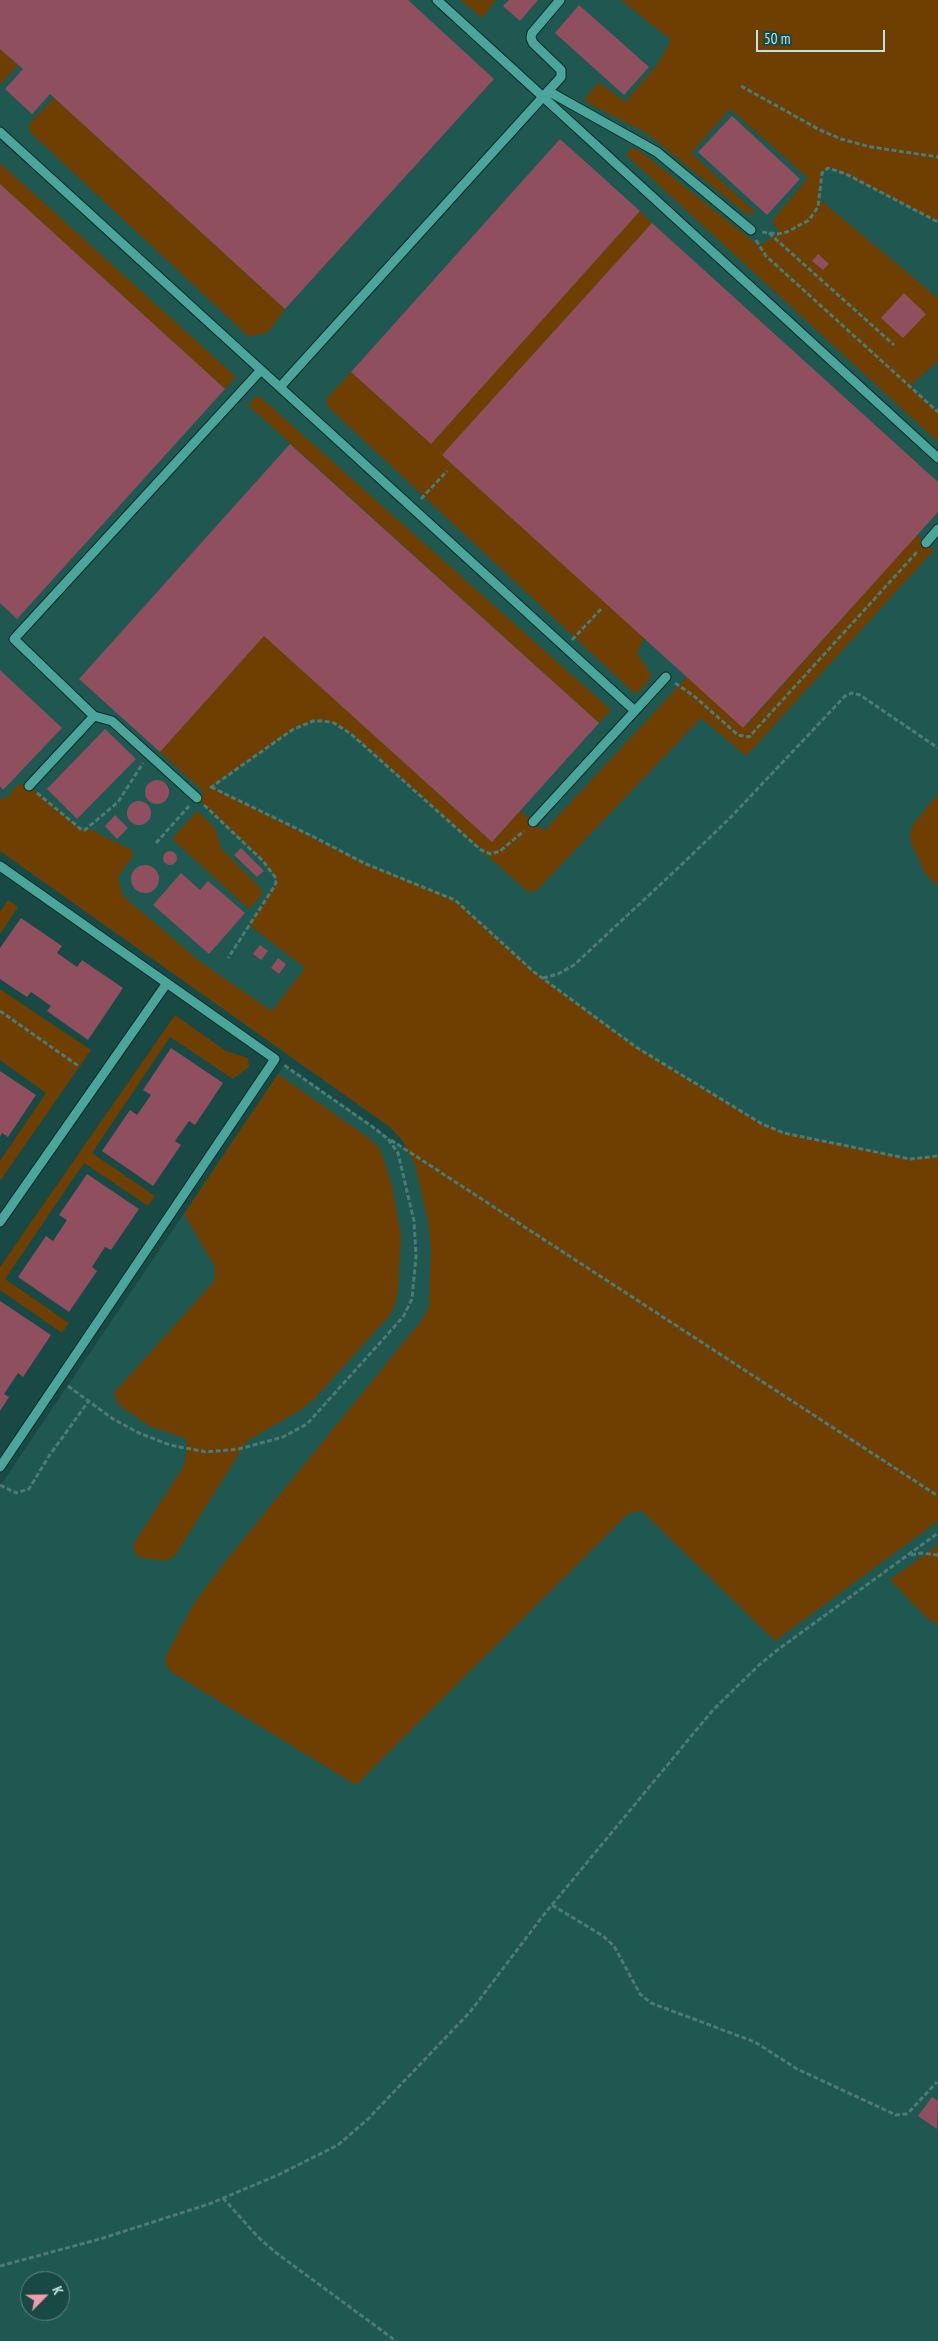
<!DOCTYPE html>
<html>
<head>
<meta charset="utf-8">
<style>
  body { margin:0 }
  #map { position:relative; width:938px; height:2341px; overflow:hidden; background:#184944; font-family:"PT Sans Narrow",sans-serif }
  canvas { display:block }
  .north { position:absolute; left:20px; top:2271px; width:50px; height:50px; box-sizing:border-box; background:#184944; border:1px solid #5a8882; border-radius:50%; rotate:67deg; font-size:14px; font-weight:700; line-height:20px; text-align:center; color:#bde6e0 }
  .north::after { content:''; display:block; margin:auto; width:18px; height:22px; background:#f29aad; clip-path:polygon(50% 0,100% 100%,50% 72%,0 100%) }
  .scale { position:absolute; left:756px; top:30px; width:129px; height:22px; box-sizing:border-box; border:2px solid #bde6e0; border-top:0; padding-left:6px; font-size:15px; line-height:18px; white-space:nowrap; color:#bde6e0; -webkit-text-stroke:4px #184944; paint-order:stroke }
</style>
</head>
<body>
<div id="map">
<canvas width="938" height="2341"></canvas>
<div class="north">K</div>
<div class="scale">50 m</div>
</div>
<script>
const ctx = document.querySelector('canvas').getContext('2d');
ctx.lineJoin = 'round';
function fill(path, color) { ctx.fillStyle = color; ctx.fill(path, 'evenodd'); }
const shape = rows => new Path2D(rows.map(r => 'M' + r).join(''));
function strokePath(path, color, width, dash) { ctx.strokeStyle = color; ctx.lineWidth = width; ctx.lineCap = dash ? 'butt' : 'round'; ctx.setLineDash(dash || []); ctx.stroke(path); }
fill(shape([
  [0,0,621,0,703,65,938,209,938,2341,0,2341,0,1486,284,1065,409,1151,402,1140,390,1127,0,851],
  [30,2281,60,2281,60,2311,30,2311]
]), '#1f5751');
fill(shape([
  [461,0,496,0,482,18],
  [621,0,938,0,938,222,834,169,828,168,822,173,819,199,938,298,938,361,910,386,938,412,938,442,626,155,633,147,645,155,759,246,777,234,778,229,772,221,808,178,730,109,691,153,755,212,752,215,748,215,646,133,588,103,585,98,599,82,625,102,657,65,671,40],
  [0,49,18,65,0,85],
  [54,98,285,309,270,330,266,333,249,337,30,132,29,124],
  [0,163,236,377,225,389,0,184],
  [640,211,652,223,442,455,644,638,637,653,651,674,650,679,638,693,633,692,327,406,327,398,351,372,431,444],
  [258,395,611,710,599,723,248,405],
  [917,535,934,550,746,756,701,718,536,891,528,892,352,734,334,723,313,721,292,730,211,787,366,864,455,900,534,972,636,1047,762,1124,784,1133,910,1159,938,1156,938,1521,775,1641,642,1511,629,1513,356,1785,173,1673,167,1667,165,1658,193,1605,224,1563,421,1321,429,1307,431,1248,428,1221,415,1165,402,1140,390,1127,0,851,0,797,4,800,19,784,29,786,82,830,89,829,132,850,133,856,118,877,123,896,202,963,272,1011,305,968,249,925,272,890,276,883,275,877,263,861,197,798,204,792,160,752,264,636,492,842,520,811,544,831,687,677,744,728],
  [938,794,938,887,925,873,911,843,910,833,915,822],
  [197,811,215,828,221,848,262,890,261,896,249,909,172,839],
  [8,900,18,907,0,934,0,912],
  [0,989,91,1050,0,1181,0,1161,46,1093,0,1060],
  [175,1015,226,1051,248,1058,249,1067,233,1079,170,1037,92,1153,155,1196,148,1206,84,1163,5,1279,69,1323,62,1333,0,1290,0,1267],
  [278,1074,370,1139,380,1149,392,1186,401,1235,398,1292,395,1305,390,1315,315,1398,302,1409,247,1441,176,1554,167,1561,143,1558,136,1555,133,1548,135,1542,183,1467,186,1457,187,1441,184,1438,149,1426,118,1404,114,1393,215,1280,215,1267,184,1214],
  [938,1545,938,1625,927,1618,890,1580]
]), '#6e3f00');
fill(shape([
  [0,0,408,0,494,79,285,309,50,94,32,114,5,89,23,69,0,49],
  [509,0,538,0,520,21,503,6],
  [579,5,649,67,624,95,555,33],
  [732,116,800,179,767,215,698,152],
  [560,139,640,211,431,444,351,372],
  [0,184,225,389,17,619,0,603],
  [652,223,938,482,938,512,743,728,442,455],
  [818,254,829,264,823,270,812,261],
  [904,293,926,314,903,338,881,318],
  [290,444,599,723,492,842,264,636,160,752,79,679],
  [0,670,62,728,3,790,0,786],
  [105,729,136,759,77,819,47,789],
  '145 792a12 12 0 1 1 24 0a12 12 0 1 1-24 0Z',
  '127 813a12 12 0 1 1 24 0a12 12 0 1 1-24 0Z',
  [115,815,128,828,117,839,105,826],
  [241,848,264,871,257,877,234,855],
  '163 858a7 7 0 1 1 14 0a7 7 0 1 1-14 0Z',
  '131 879a14 14 0 1 1 28 0a14 14 0 1 1-28 0Z',
  [181,873,200,890,208,881,245,913,209,954,153,905],
  [21,918,62,946,57,953,77,967,82,960,123,988,88,1040,47,1011,51,1006,31,992,27,997,0,979,0,948],
  [260,945,268,951,261,960,253,954],
  [278,958,286,964,279,974,271,968],
  [171,1048,223,1083,195,1125,189,1121,175,1141,181,1145,153,1186,102,1151,130,1110,137,1115,151,1095,143,1090],
  [0,1071,36,1095,8,1137,2,1133,0,1137],
  [87,1174,139,1209,111,1250,105,1247,92,1267,97,1271,69,1312,18,1277,46,1236,53,1241,67,1220,59,1215],
  [0,1301,51,1335,23,1377,18,1373,4,1394,9,1397,0,1411],
  [932,2097,938,2101,937,2129,918,2116]
]), '#8f4f5e');
const minor = shape([
  [437,0,938,458],
  [548,91,657,152,751,230],
  [0,132,635,711],
  [280,387,561,77,561,70,533,43,531,38,532,33,560,0],
  [926,543,938,529],
  [94,716,112,721,197,798],
  [29,786,94,716,14,639,261,370],
  [533,822,666,677],
  [0,866,275,1059,0,1467],
  [0,1222,167,983]
]);
strokePath(minor, '#102c29', 11);
strokePath(shape([
  [741,86,820,130,841,139,871,147,938,157],
  [762,232,778,234,787,232,809,220,818,207,822,173,828,168,846,174,938,222],
  [769,233,894,345],
  [756,240,766,256,938,412],
  [421,499,447,471],
  [572,640,601,609],
  [675,683,694,696,738,735,749,737,917,552],
  [211,787,312,836,366,864,455,900,534,972,636,1047,762,1124,784,1133,910,1159,938,1156],
  [210,788,292,730,313,721,324,721,334,723,351,734,481,850,491,854,500,851,524,831],
  [37,793,82,830,85,830,118,802,143,763],
  [204,805,263,861,275,877,276,883,272,890,228,958],
  [156,843,189,806],
  [543,978,558,974,574,965,678,868,730,818,845,696,852,693,860,695,938,748],
  [0,1011,80,1067],
  [391,1140,938,1496],
  [68,1386,113,1419,139,1433,170,1445,206,1452,239,1449,283,1437,307,1424,403,1317,412,1299,416,1256,414,1221,398,1153,388,1139,377,1130,284,1065],
  [0,1485,16,1493,29,1489,49,1456,88,1402],
  [911,1555,921,1553,938,1555],
  [552,1905,603,1936,614,1946,640,1994,651,2003,755,2042,797,2069,896,2115,906,2114,910,2111,937,2082],
  [223,2198,258,2237,275,2252,396,2341],
  [0,2266,100,2239,209,2204,278,2175,338,2145,368,2119,470,2012,542,1917,712,1711,759,1665,776,1651,938,1533]
]), '#4c7a75', 3, [5, 2.5]);
strokePath(minor, '#4aa59b', 9);
</script>
</body>
</html>
